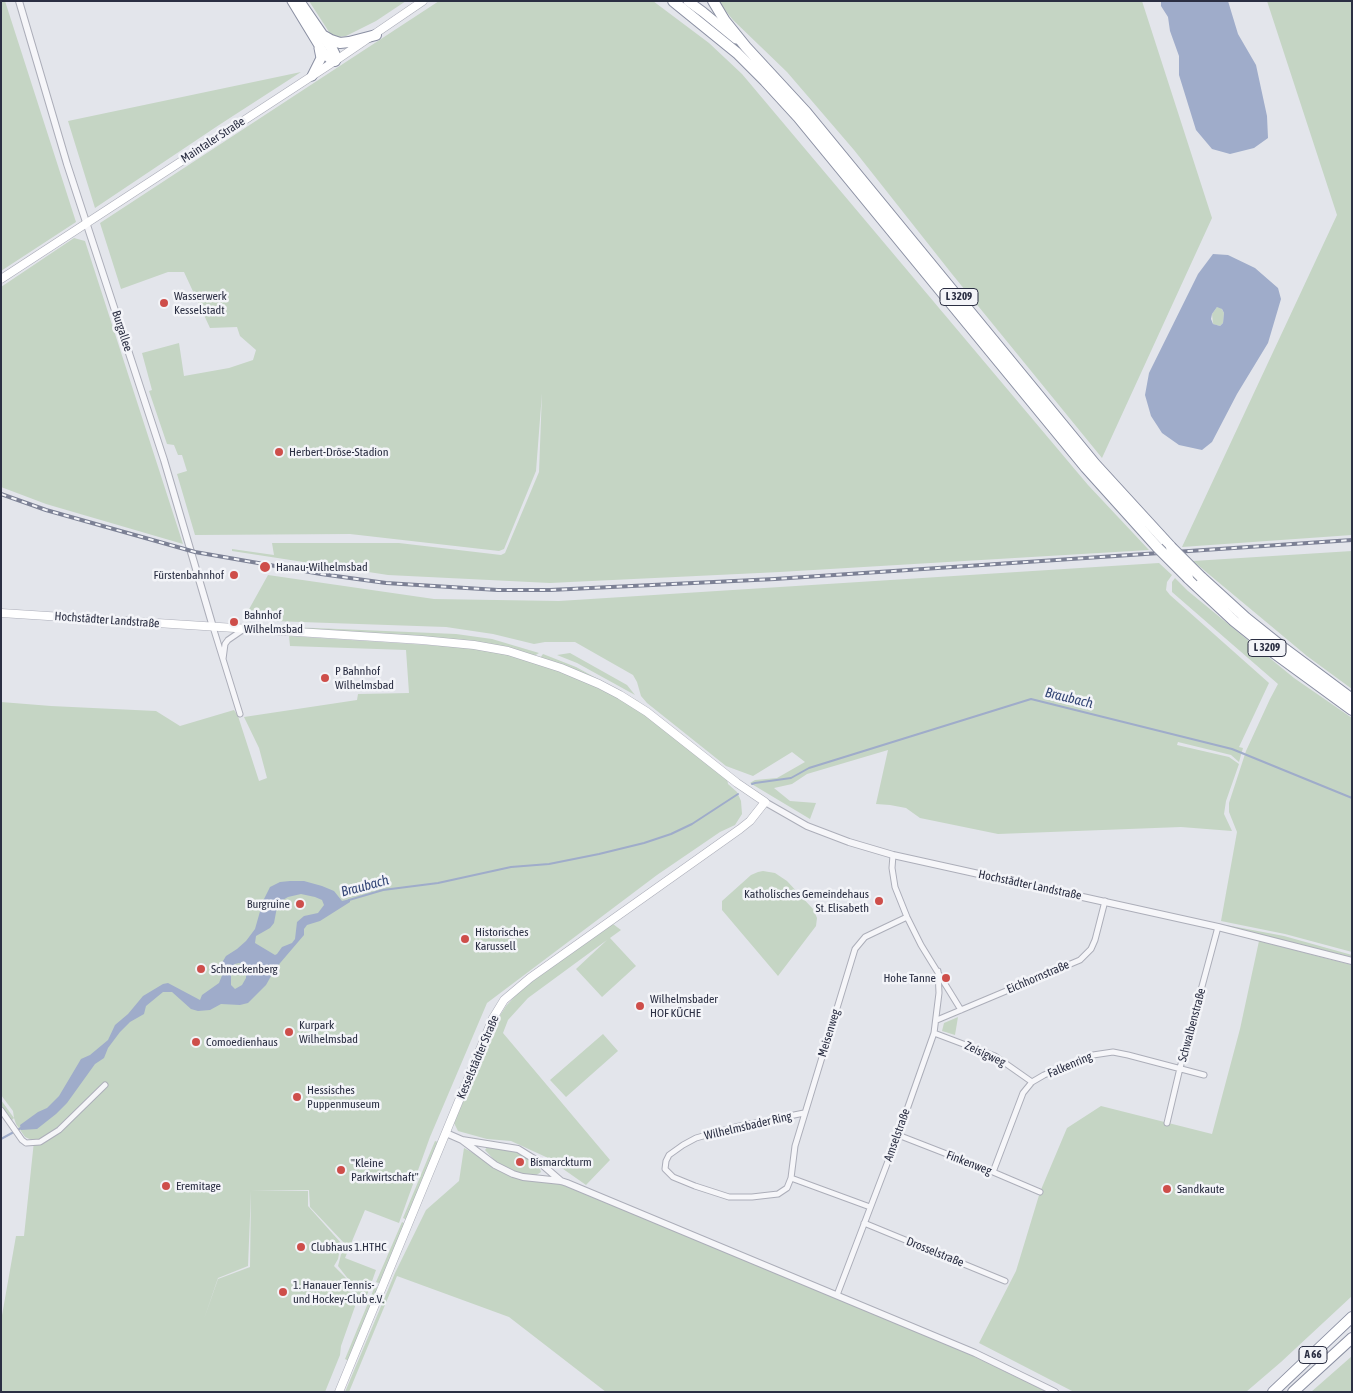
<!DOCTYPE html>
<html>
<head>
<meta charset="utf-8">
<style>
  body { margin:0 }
  #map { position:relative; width:1353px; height:1393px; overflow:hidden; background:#e3e5eb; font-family:"Asap Condensed",sans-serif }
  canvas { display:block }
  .frame { position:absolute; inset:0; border:2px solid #2b2f43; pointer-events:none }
</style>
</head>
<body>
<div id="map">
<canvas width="1353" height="1393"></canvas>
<div class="frame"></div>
</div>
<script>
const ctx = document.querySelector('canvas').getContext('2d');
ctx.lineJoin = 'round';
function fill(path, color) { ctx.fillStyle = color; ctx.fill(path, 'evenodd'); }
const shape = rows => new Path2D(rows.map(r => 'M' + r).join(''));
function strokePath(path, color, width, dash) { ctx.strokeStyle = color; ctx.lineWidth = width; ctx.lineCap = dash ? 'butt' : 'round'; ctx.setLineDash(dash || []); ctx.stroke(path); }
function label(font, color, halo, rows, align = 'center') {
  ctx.font = font + ' "Asap Condensed",sans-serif'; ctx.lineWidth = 5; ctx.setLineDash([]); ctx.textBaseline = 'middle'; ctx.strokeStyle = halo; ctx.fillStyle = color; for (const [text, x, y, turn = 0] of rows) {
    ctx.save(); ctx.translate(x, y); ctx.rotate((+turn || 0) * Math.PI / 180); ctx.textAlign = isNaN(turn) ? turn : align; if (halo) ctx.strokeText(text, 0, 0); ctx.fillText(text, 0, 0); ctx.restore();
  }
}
fill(shape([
  [1,1,5,1,76,222,1,271],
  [309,1,406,1,376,21,346,36,338,37,331,35],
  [439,1,653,1,709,43,742,74,1088,485,1149,550,780,572,550,583,388,575,232,551,232,549,274,555,272,543,399,543,501,555,505,553,539,472,542,393,536,471,504,549,499,551,350,534,195,535,177,474,187,471,182,455,178,455,174,445,167,444,149,391,152,390,142,353,179,343,184,376,229,368,253,360,256,350,240,336,237,327,210,328,184,272,168,272,121,289,100,223],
  [720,1,1142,1,1212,218,1102,458,952,274,854,150,787,72,733,20,721,5],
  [1267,1,1352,1,1352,535,1182,547,1337,215],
  [301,72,219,125,95,208,68,121],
  [74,238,85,241,183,544,46,504,1,487,1,287],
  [1220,306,1224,313,1223,323,1220,326,1216,325,1213,324,1212,314,1217,307],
  [1352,551,1352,689,1307,656,1193,561],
  [1159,563,1172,575,1167,582,1166,590,1170,595,1269,683,1239,747,1243,748,1239,762,1231,755,1178,742,1177,745,1229,757,1239,764,1226,801,1224,814,1232,831,1181,827,998,834,920,818,906,808,890,805,876,804,888,750,807,774,792,784,774,788,790,801,816,803,810,819,750,783,755,780,777,778,805,762,792,752,753,776,726,766,647,703,641,696,637,682,633,675,575,642,545,642,534,644,493,634,446,627,243,620,268,575,434,599,559,601],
  [1175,578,1188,591,1294,678,1352,718,1352,952,1285,934,1221,921,1237,832,1229,812,1229,803,1246,751,1270,699,1278,684,1172,592,1172,582],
  [291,627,456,634,492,639,539,653,534,656,491,644,291,630],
  [289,636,474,648,507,654,573,675,635,707,727,778,728,784,737,792,741,801,742,814,735,825,720,832,657,875,487,1003,430,1137,399,1223,365,1210,345,1258,376,1270,366,1298,359,1295,341,1346,340,1355,325,1392,1,1392,1,1321,16,1236,24,1236,34,1141,25,1137,16,1124,14,1118,12,1120,1,1105,1,1100,14,1118,13,1111,1,1095,1,702,51,706,156,711,180,726,234,710,238,716,259,781,267,778,259,748,244,717,357,700,358,694,409,693,406,650,290,646],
  [309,1190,310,1207,344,1243,338,1266,349,1280,345,1287,357,1294,343,1288,347,1279,334,1266,338,1259,341,1243,308,1206,308,1191,251,1191,250,1267,218,1279,204,1319,218,1278,248,1266,251,1191],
  [570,653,627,685,635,695,577,663,557,655],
  [543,654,576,667,638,701,638,704,540,658],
  [763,871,775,873,787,881,813,909,817,918,816,926,778,976,722,910,722,901,751,875,758,872],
  [613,924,621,930,610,938,636,966,602,997,576,969,607,940,528,998,508,1020,503,1033,610,1160,586,1185,546,1157,511,1141,487,1139,458,1131,454,1123,499,1017,506,1006,517,994,534,980],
  [1226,925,1284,936,1352,955,1352,957,1223,926],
  [1259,941,1352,965,1352,1296,1281,1362,1246,1392,1074,1392,979,1343,1016,1271,1040,1192,1067,1128,1101,1106,1212,1134,1240,1029],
  [958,1017,955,1035,942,1031,944,1023],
  [603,1034,618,1051,566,1097,550,1080],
  [435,1141,438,1142,407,1220,403,1218],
  [488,1146,517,1151,539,1166,541,1172,535,1176,515,1172,497,1163,485,1150],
  [464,1148,481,1157,499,1170,560,1184,849,1303,973,1356,1047,1392,606,1392,509,1317,397,1276,349,1392,345,1392,395,1273,426,1210,459,1181],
  [402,1222,406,1224,381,1284,376,1282],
  [375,1286,379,1288,349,1361,345,1359],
  [1352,1356,1352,1392,1311,1392,1319,1385]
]), '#c5d5c4');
fill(shape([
  [1161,1,1228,1,1238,34,1256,65,1267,116,1268,138,1254,148,1230,154,1212,149,1196,130,1179,75,1179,56,1170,31,1168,17,1161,6],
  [1213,254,1228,255,1255,268,1278,288,1281,299,1268,343,1237,394,1212,442,1202,450,1179,445,1162,433,1151,416,1145,395,1149,373,1198,274],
  [1217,307,1222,309,1224,313,1223,323,1220,326,1213,324,1211,319,1212,314],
  [290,881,304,881,322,886,334,891,342,901,350,899,350,902,320,921,307,925,304,929,304,935,275,969,266,985,248,1003,240,1005,221,1004,210,1010,198,1011,191,1009,172,992,163,992,146,1006,144,1014,130,1022,120,1032,108,1048,104,1058,95,1064,67,1103,56,1114,37,1129,21,1130,20,1125,38,1112,47,1108,59,1096,81,1059,90,1055,108,1040,115,1025,128,1014,143,996,163,984,168,983,200,1000,202,995,219,983,223,973,223,961,226,956,237,949,246,941,255,929,263,901,270,887,280,882],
  [301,894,315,897,322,900,324,905,318,913,304,916,297,922,295,939,292,943,282,947,277,954,275,955,255,943,256,936,270,928,274,923,277,907,281,901,288,897],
  [239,963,243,964,246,968,246,978,242,985,235,989,231,985,231,967,235,964]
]), '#9facca');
strokePath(shape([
  [752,784,755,783,791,778,809,768,1031,699,1232,749,1352,798],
  [349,900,383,890,438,883,511,867,549,864,599,854,644,843,671,834,692,824,738,794],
  [1,1139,23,1127]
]), '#9facca', 2);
const minor = shape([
  [213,627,240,714],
  [223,659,225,644,228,640,244,629],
  [893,855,892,868,895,887,907,917,921,945,961,1010],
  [937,1020,1080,960,1091,949,1095,940,1105,901],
  [934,1033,995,1056,1032,1082],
  [1,1110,22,1140,26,1143,40,1142,59,1130,105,1085],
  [804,1113,735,1127,696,1138,683,1145,669,1155,666,1161,665,1169,673,1177,695,1186,729,1197,752,1197,778,1194,787,1188,791,1178,870,1207],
  [1167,1123,1180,1068,1218,927],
  [898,1135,993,1172,1040,1192],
  [993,1172,1023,1093,1032,1082,1044,1075,1093,1055,1113,1052,1128,1055,1204,1075],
  [791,1178,795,1146,855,949,865,937,907,917],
  [864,1223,1005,1281],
  [837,1295,898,1135,934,1033,939,993,938,971]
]);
const tertiary = shape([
  [19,1,67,164,164,460,213,627],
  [765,802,807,826,849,842,893,855,1218,927,1352,961],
  [446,1133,462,1140,518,1149,539,1162,561,1181],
  [462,1140,495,1165,513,1174,523,1177,561,1181,567,1183,975,1353,1055,1392]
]);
const secondary = shape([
  [1,279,335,61,423,1],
  [1,613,422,640,474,645,508,651,561,668,599,684,620,695,647,712,737,783,765,802,750,821,740,829,530,978,504,1000,493,1018,339,1392]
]);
const trunk = shape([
  [292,1,323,52,331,60,335,61],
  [688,1,703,12,736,39],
  [312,76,321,58,319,48]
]);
const motorway = shape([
  [299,1,332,49,335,55,335,61],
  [673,1,737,53,765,81,798,117,1086,468,1158,548],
  [713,1,725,21,746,47,806,112,1095,464,1171,547],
  [324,36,331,40,340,43,349,42,376,35],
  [1201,577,1246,618,1281,646,1352,699],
  [1188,578,1234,621,1274,653,1352,710],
  [1273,1392,1352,1317],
  [1293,1392,1352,1338]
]);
strokePath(minor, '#acaeb9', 7);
strokePath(tertiary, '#acaeb9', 8);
strokePath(secondary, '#acaeb9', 9);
strokePath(trunk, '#8a8fa2', 11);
strokePath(motorway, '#8a8fa2', 12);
strokePath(minor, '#f6f6f9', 5);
strokePath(tertiary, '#f6f6f9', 6);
strokePath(secondary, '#fff', 8);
strokePath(trunk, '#fff', 9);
strokePath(motorway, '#fff', 10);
const rail = shape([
  [1,494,46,510,195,552,321,574,386,583,498,590,550,590,775,579,1352,540]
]);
strokePath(rail, '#7c8195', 4);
strokePath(rail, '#f3f4f8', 2, [5.5]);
const motorwayBridge = shape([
  [1171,547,1201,577],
  [1158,548,1188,578]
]);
strokePath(motorwayBridge, '#8a8fa2', 12, []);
strokePath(motorwayBridge, '#fff', 10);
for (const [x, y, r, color] of [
  [164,303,5,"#ce4e4a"],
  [279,452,5,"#ce4e4a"],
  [265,567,6,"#ce4e4a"],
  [234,575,5,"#ce4e4a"],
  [234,622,5,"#ce4e4a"],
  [325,678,5,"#ce4e4a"],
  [879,901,5,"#ce4e4a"],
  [300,904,5,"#ce4e4a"],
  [465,939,5,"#ce4e4a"],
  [201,969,5,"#ce4e4a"],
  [946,978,5,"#ce4e4a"],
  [640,1006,5,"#ce4e4a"],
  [289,1032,5,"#ce4e4a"],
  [196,1042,5,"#ce4e4a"],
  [297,1097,5,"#ce4e4a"],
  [520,1162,5,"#ce4e4a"],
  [341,1170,5,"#ce4e4a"],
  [166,1186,5,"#ce4e4a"],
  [1167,1189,5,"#ce4e4a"],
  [301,1247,5,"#ce4e4a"],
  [283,1292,5,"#ce4e4a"]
]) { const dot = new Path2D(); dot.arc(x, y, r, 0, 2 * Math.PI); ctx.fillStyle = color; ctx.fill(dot); strokePath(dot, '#f3f4f8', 2); }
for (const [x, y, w] of [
  [959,297,38],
  [1267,648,38],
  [1313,1355,28]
]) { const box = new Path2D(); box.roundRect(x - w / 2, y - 8.5, w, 17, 4); ctx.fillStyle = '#f3f4f8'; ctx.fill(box); strokePath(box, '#2b2f43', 1); }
label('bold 11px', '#2b2f43', null, [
  ["L 3209",959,297],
  ["L 3209",1267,648],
  ["A 66",1313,1355]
]);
label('12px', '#2b2f43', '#f3f4f8', [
  ["Maintaler Straße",213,140,-33],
  ["Burgallee",122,331,72],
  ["Hochstädter Landstraße",107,620,4],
  ["Hochstädter Landstraße",1030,885,12],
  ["Eichhornstraße",1038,977,-23],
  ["Schwalbenstraße",1192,1025,-75],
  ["Meisenweg",829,1033,-73],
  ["Zeisigweg",985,1054,25],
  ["Kesselstädter Straße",478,1057,-67],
  ["Falkenring",1070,1065,-23],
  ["Wilhelmsbader Ring",748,1126,-13],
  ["Amselstraße",897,1135,-70],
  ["Finkenweg",969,1163,21],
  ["Drosselstraße",935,1252,22]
]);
label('12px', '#2b2f43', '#f3f4f8', [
  ["Wasserwerk",174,296],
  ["Kesselstadt",174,310],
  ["Herbert-Dröse-Stadion",289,452],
  ["Hanau-Wilhelmsbad",276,567],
  ["Fürstenbahnhof",224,575,"right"],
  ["Bahnhof",244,615],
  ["Wilhelmsbad",244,629],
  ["P Bahnhof",335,671],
  ["Wilhelmsbad",335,685],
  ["Katholisches Gemeindehaus",869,894,"right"],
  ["St. Elisabeth",869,908,"right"],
  ["Burgruine",290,904,"right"],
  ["Historisches",475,932],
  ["Karussell",475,946],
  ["Schneckenberg",211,969],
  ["Hohe Tanne",936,978,"right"],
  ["Wilhelmsbader",650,999],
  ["HOF KÜCHE",650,1013],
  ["Kurpark",299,1025],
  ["Wilhelmsbad",299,1039],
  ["Comoedienhaus",206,1042],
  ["Hessisches",307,1090],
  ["Puppenmuseum",307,1104],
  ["Bismarckturm",530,1162],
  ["\"Kleine",351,1163],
  ["Parkwirtschaft\"",351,1177],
  ["Eremitage",176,1186],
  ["Sandkaute",1177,1189],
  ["Clubhaus 1.HTHC",311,1247],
  ["1. Hanauer Tennis-",293,1285],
  ["und Hockey-Club e.V.",293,1299]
], 'left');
label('italic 14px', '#354777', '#f3f4f8', [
  ["Braubach",1069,698,14],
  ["Braubach",365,886,-15]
]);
</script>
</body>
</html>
